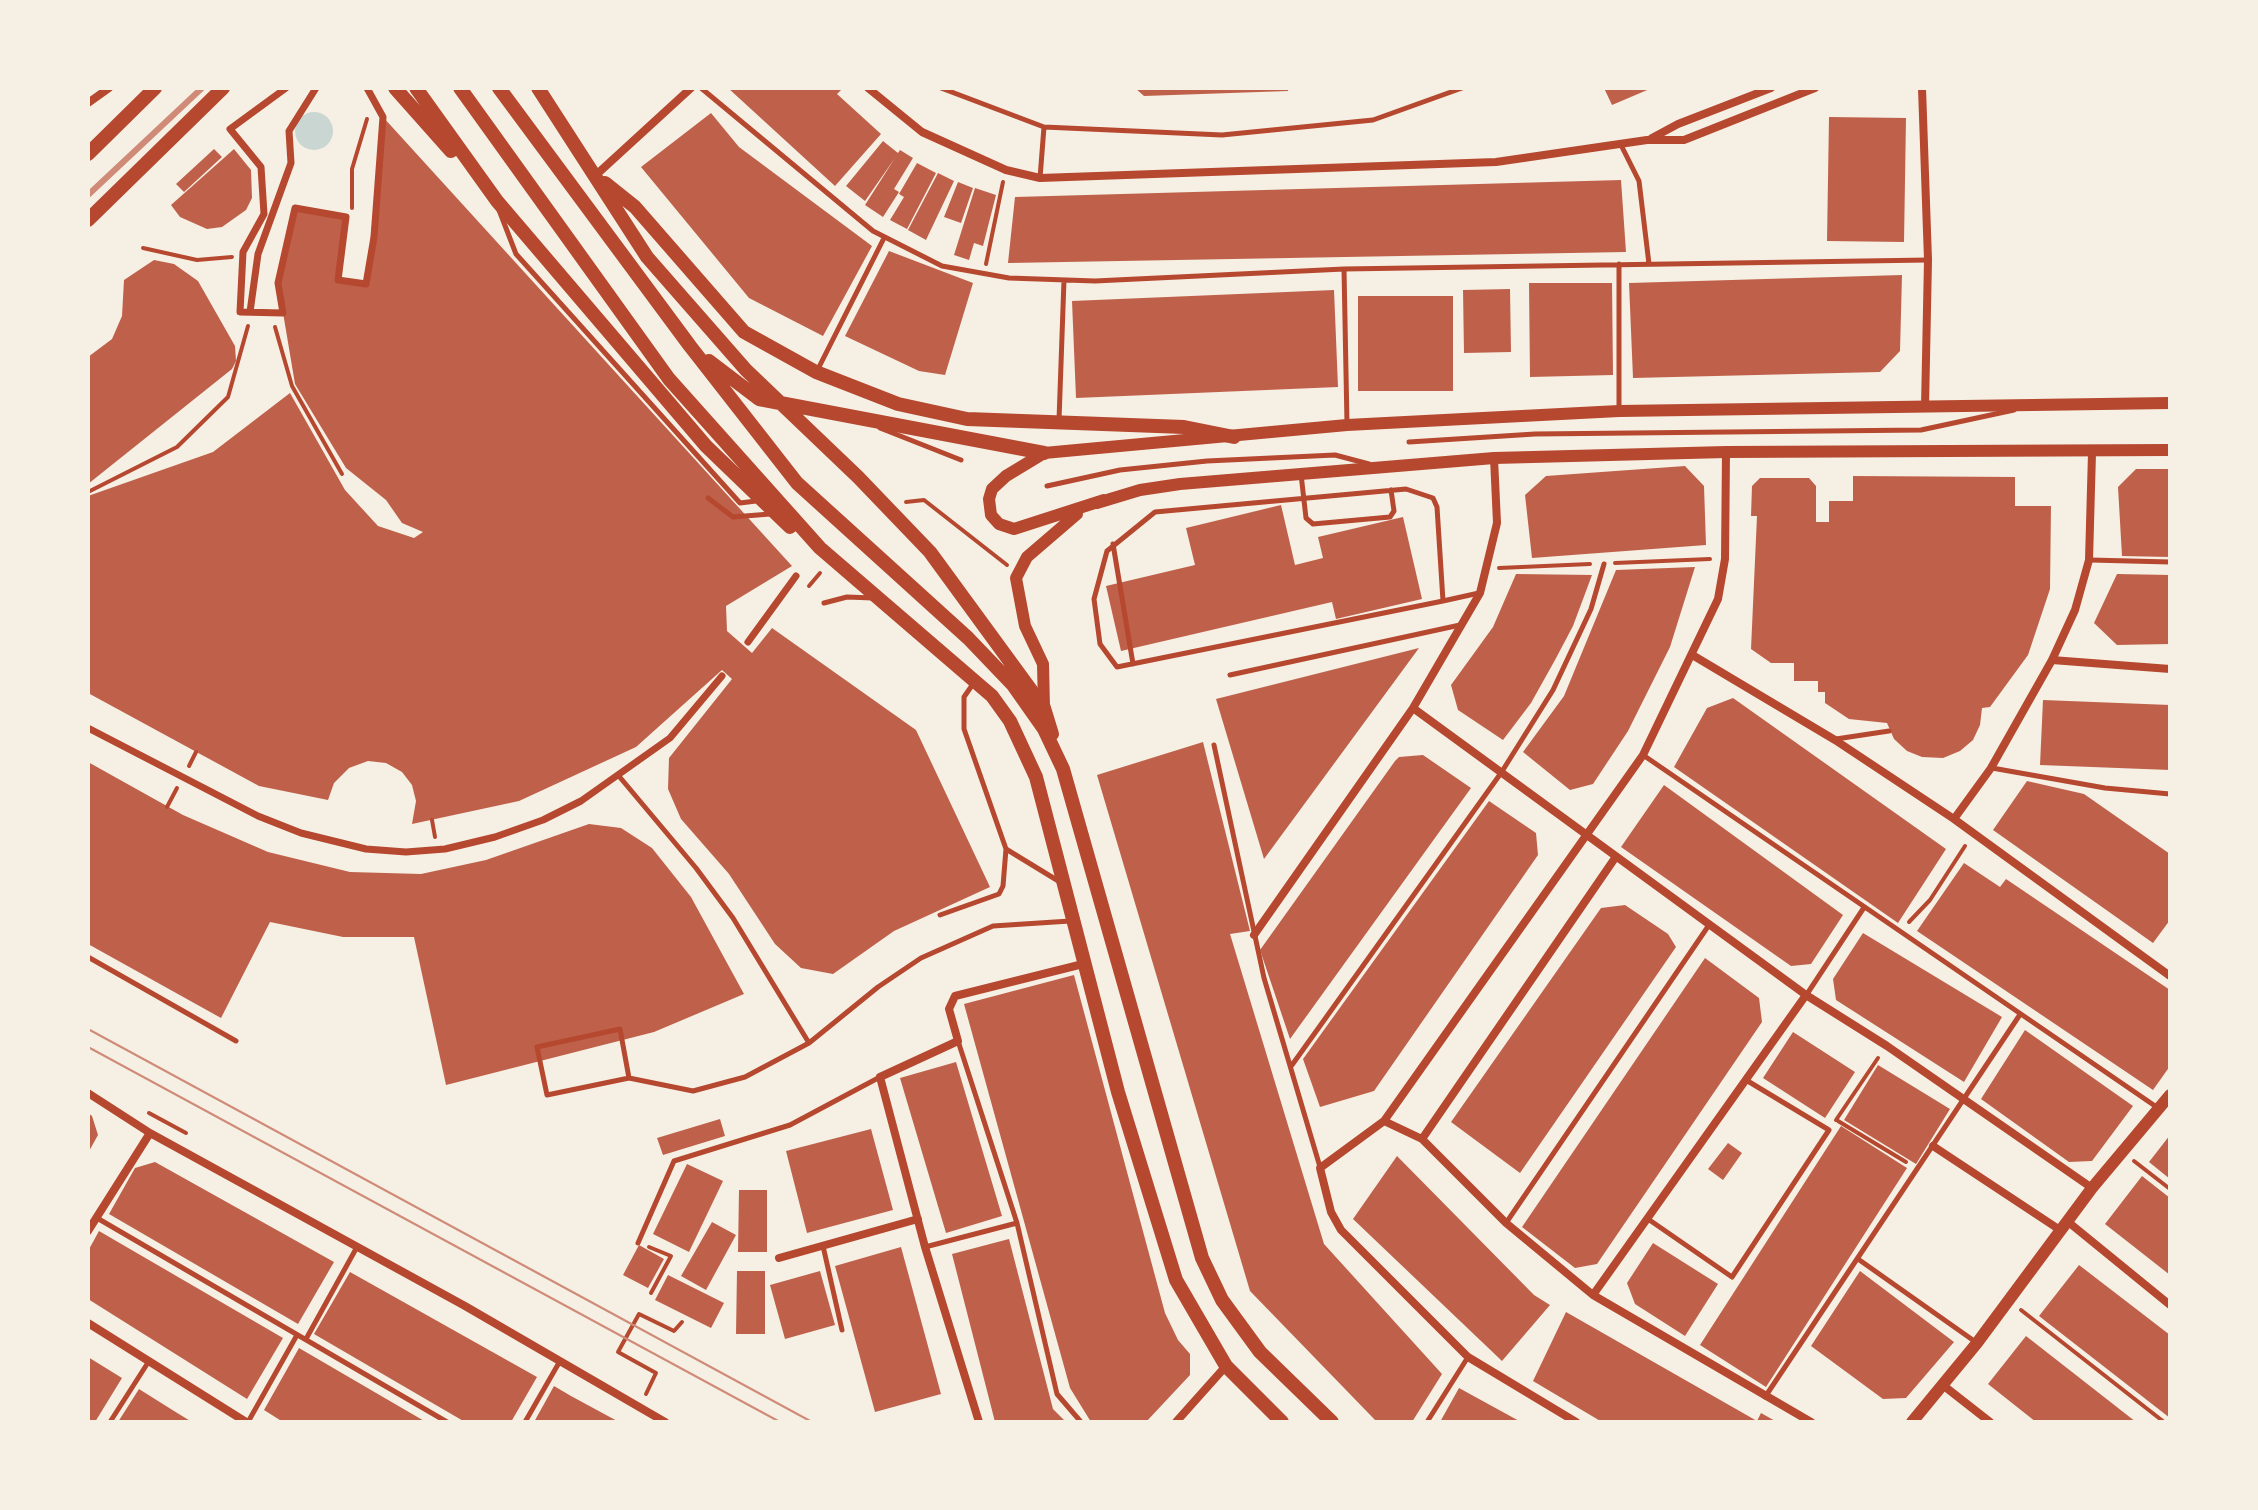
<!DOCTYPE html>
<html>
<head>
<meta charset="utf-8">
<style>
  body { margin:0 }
  #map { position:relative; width:2258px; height:1510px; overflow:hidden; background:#f6efe4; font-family:"Fira Sans Condensed",sans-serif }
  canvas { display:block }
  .frame { position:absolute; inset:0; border:90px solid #f6efe4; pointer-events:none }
</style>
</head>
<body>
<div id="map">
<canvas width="2258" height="1510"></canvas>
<div class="frame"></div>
</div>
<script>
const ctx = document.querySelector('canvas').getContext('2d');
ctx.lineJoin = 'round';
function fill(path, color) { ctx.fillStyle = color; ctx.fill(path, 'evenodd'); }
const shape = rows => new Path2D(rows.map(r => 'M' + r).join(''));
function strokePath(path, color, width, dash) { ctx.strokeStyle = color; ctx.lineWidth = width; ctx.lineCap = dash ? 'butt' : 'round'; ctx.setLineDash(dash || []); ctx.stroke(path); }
fill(shape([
  '295 131a19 19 0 1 1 38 0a19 19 0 1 1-38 0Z'
]), '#c9d6d2');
fill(shape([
  [728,88,843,88,837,94,881,134,835,186],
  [1135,88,1288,88,1288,91,1144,96],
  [1604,88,1652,88,1612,105],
  [711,113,739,147,872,246,823,336,749,298,641,167],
  [383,117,792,566,726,606,727,631,752,653,772,628,916,730,990,887,894,931,833,974,801,968,775,944,729,874,681,819,668,789,669,758,732,679,722,670,636,747,519,801,412,824,416,801,412,785,402,772,386,763,368,761,349,768,334,783,328,800,259,786,88,693,88,496,213,452,290,393,345,490,378,526,414,538,423,532,402,523,386,500,346,468,295,384,278,283,295,208,346,217,338,280,366,284],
  [1829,117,1906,118,1904,242,1827,241],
  [883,141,898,153,900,150,913,158,894,189,899,192,883,217,865,205,895,158,865,201,846,186],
  [214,149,222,157,184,192,176,184],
  [234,149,251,170,252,198,246,210,222,227,207,229,180,217,171,205],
  [917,163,936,173,907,229,890,220,904,197,899,194],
  [938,173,954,181,926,240,908,230],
  [1621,180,1626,252,1008,263,1015,197],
  [958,182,973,188,961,223,944,217],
  [975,188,996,195,983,246,974,243,969,260,954,255],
  [889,251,973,283,945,375,919,371,845,336],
  [154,260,174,264,198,281,235,346,236,361,232,369,88,484,88,357,112,339,122,316,124,280],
  [1902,275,1900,351,1880,372,1633,378,1629,283],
  [1529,283,1612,283,1613,375,1530,377],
  [1510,289,1511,352,1464,353,1463,290],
  [1334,290,1338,387,1076,398,1072,301],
  [1358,296,1453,296,1453,391,1358,391],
  [1685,466,1704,486,1706,545,1532,558,1525,495,1546,476],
  [2136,469,2170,469,2170,557,2122,556,2118,487],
  [1853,476,2015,477,2015,506,2051,506,2050,589,2028,655,1990,707,1982,708,1980,725,1973,740,1960,751,1943,758,1922,757,1907,751,1894,739,1887,723,1849,719,1825,703,1825,692,1818,692,1818,681,1794,681,1794,663,1771,663,1751,649,1757,516,1751,516,1752,486,1760,478,1809,478,1816,486,1816,522,1829,522,1829,501,1853,501],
  [1281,505,1295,565,1323,558,1318,537,1403,517,1422,599,1336,619,1332,602,1121,651,1106,586,1195,565,1186,528],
  [1695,567,1670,647,1628,731,1593,784,1570,790,1523,752,1564,696,1616,570],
  [1516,574,1592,575,1573,626,1555,660,1531,703,1503,740,1458,710,1451,685,1493,627],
  [2117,574,2170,575,2170,644,2117,645,2094,623],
  [1419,648,1264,859,1216,699],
  [1733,698,1946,849,1898,923,1674,767,1707,708],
  [2043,700,2170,705,2170,770,2040,765],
  [1203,742,1250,931,1230,934,1324,1244,1442,1374,1412,1422,1377,1422,1250,1291,1097,775],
  [1423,755,1471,788,1290,1039,1260,950,1395,761,1399,757],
  [88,762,183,815,268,852,350,872,421,874,486,860,589,824,621,828,652,848,691,897,744,994,654,1032,446,1085,414,937,343,937,270,922,221,1018,88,944],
  [2027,781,2084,794,2170,854,2170,920,2153,943,1993,830],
  [1664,785,1843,915,1811,964,1791,966,1621,847],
  [1489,801,1536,833,1538,855,1374,1091,1320,1107,1303,1059],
  [1964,863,2000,887,2006,879,2170,990,2170,1066,2153,1090,1917,931],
  [1625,905,1668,934,1676,947,1520,1173,1451,1122,1601,908],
  [1863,933,2002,1017,1964,1082,1836,1000,1833,979],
  [1705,958,1759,998,1762,1022,1597,1264,1575,1268,1522,1227],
  [1074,975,1165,1313,1178,1340,1190,1354,1190,1375,1146,1422,1091,1422,1070,1388,964,1004],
  [2025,1030,2133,1106,2092,1161,2069,1162,1981,1099],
  [1793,1032,1855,1072,1825,1118,1763,1078],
  [956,1062,1002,1216,946,1233,900,1078],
  [1878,1065,1950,1109,1916,1164,1844,1120],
  [88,1113,92,1116,98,1135,88,1153],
  [720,1119,725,1136,663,1155,657,1138],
  [1841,1126,1907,1168,1766,1387,1700,1345],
  [871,1129,893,1210,807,1233,786,1151],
  [2170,1135,2170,1179,2149,1162],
  [1728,1143,1742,1153,1723,1180,1708,1169],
  [1397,1156,1534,1295,1550,1305,1502,1361,1353,1219],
  [155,1162,334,1262,298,1324,109,1214,135,1168],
  [687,1164,723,1181,689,1252,653,1234],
  [2142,1176,2170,1198,2170,1275,2105,1224],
  [739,1190,767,1190,767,1252,738,1252],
  [712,1222,736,1235,706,1290,681,1276],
  [99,1231,283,1338,247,1399,88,1299,88,1251],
  [1009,1239,1053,1409,1066,1422,995,1422,952,1254],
  [1653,1243,1718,1284,1685,1336,1635,1304,1627,1283],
  [639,1245,664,1259,648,1288,623,1275],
  [901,1247,941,1394,875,1412,835,1266],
  [2079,1265,2170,1335,2170,1418,2039,1316],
  [737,1271,765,1271,765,1334,736,1334],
  [820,1271,835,1325,785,1339,770,1285],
  [1860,1271,1954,1342,1906,1398,1883,1399,1811,1346],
  [350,1272,537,1377,511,1422,465,1422,314,1334],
  [668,1275,724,1303,711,1328,655,1300],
  [1566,1312,1757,1421,1761,1413,1777,1422,1602,1422,1533,1381],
  [2026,1336,2136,1422,2036,1422,1988,1384],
  [299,1348,383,1397,426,1422,283,1422,264,1410],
  [88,1357,122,1378,95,1422,88,1422],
  [554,1386,571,1396,619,1422,534,1422],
  [1459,1388,1521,1422,1440,1422],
  [139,1389,174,1411,192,1422,118,1422]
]), '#bf614a');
strokePath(shape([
  [352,208,352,169,367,119],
  [143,248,197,260,232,257],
  [986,264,1003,182],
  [275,327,292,386,342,474],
  [88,492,177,447,228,397,248,326],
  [906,502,924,500,1007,565],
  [1615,563,1710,559],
  [1499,568,1590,564],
  [809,586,820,573],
  [189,766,196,752],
  [167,807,177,788],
  [432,820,435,837],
  [1909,922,1930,900,1965,846],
  [149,1113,186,1133],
  [1836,1120,1878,1058],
  [1838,1121,1906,1162],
  [2134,1161,2170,1189],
  [649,1247,671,1256,651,1293],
  [2021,1310,2164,1422],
  [646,1394,656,1373,618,1352,639,1314,674,1331,682,1322]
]), '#b5482f', 4);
strokePath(shape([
  [701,88,873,231,942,266,1009,278,1095,281,1344,269,1928,260],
  [941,88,1044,127,1222,135,1373,120,1462,88],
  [1622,147,1639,181,1649,264],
  [1040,178,1044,127],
  [499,210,516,254,740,503,756,501],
  [1619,264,1619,411],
  [1344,269,1347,424],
  [818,369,884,238],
  [1059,420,1064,280],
  [880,428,961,460],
  [1409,442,1535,434,1921,430,2014,410],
  [1301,474,1306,518,1313,524,1390,517,1394,511,1391,490],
  [1047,486,1120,470,1207,461,1335,455,1369,464],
  [708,498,733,517,770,514],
  [1113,544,1133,664],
  [2090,560,2170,562],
  [1443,601,1117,667,1100,644,1094,599,1107,551,1155,512,1406,489,1433,498,1437,507,1443,601,1479,593],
  [824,603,847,597,873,598],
  [1230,675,1460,625],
  [973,684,964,697,964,729,1006,849,1060,882],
  [1836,739,1889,731],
  [1214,745,1264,978,1320,1167],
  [1643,755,2158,1108],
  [1992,768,2105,788,2170,794],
  [618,775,696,868,733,918,809,1043],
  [940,915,999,894,1003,886,1006,849],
  [88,957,236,1041],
  [1807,994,1863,909],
  [958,1041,1017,1223,1057,1394,1081,1422],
  [1292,1065,1501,773,1553,690,1591,609,1604,564],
  [629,1078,620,1029,537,1047,547,1095,629,1078,693,1091,745,1077,809,1043,878,987,921,958,993,926,1070,921],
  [97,1218,447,1422],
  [1648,1219,1732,1277,1829,1130,1746,1080],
  [1506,1223,1709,925],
  [638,1243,674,1161,790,1125,880,1077],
  [823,1246,842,1330],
  [925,1247,1017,1223],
  [1858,1259,1977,1343],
  [306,1339,357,1247],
  [1765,1397,2019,1016],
  [110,1422,149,1361],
  [248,1422,297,1335],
  [525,1422,560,1361],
  [1427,1422,1468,1357]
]), '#b5482f', 5);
strokePath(shape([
  [286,88,230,129,261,167,264,214,243,252,240,312,283,313,278,283,295,208,346,217,338,280,366,284,374,237,383,117,367,88],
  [250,312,258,254,291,163,289,131,316,88],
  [748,642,796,576],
  [88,728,258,816,301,833,366,849,406,852,445,849,495,837,543,820,581,801,670,738,722,676]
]), '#b5482f', 7);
strokePath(shape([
  [868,88,922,132,1006,170,1040,178,1496,162,1647,140,1684,140,1815,88],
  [1922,88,1928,260,1925,407],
  [88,103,109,88],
  [1652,138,1678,124,1771,88],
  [596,175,691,88],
  [1694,656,1835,740,1954,819,2170,976],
  [2052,660,2170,669],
  [1413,708,1806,995,1887,1046,2092,1188],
  [1954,819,1991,768,2052,660,2075,610,2089,560,2092,453],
  [1254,935,1413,708,1480,593,1497,523,1494,458],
  [88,1093,150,1133,465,1306,665,1422],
  [1384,1121,1422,1139,1506,1223,1593,1295,1811,1422],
  [1422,1139,1615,858],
  [1933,1146,2060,1230],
  [2067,1221,2170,1305],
  [88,1231,150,1133],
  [779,1258,918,1219],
  [1593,1295,1806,995],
  [88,1323,246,1422],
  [1944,1386,1990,1422],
  [979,1422,925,1247,880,1077,958,1041,949,1009,955,996,1083,964],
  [1176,1422,1226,1366],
  [1576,1422,1468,1357,1341,1230,1331,1212,1320,1168,1384,1121,1643,755,1718,599,1725,559,1726,452]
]), '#b5482f', 8);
strokePath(shape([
  [1104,500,1014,529,999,524,991,515,989,499,992,489,1006,476,1044,453,1347,425,1619,411,2170,403],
  [1097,503,1140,490,1180,484,1494,458,1726,452,2170,450],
  [1044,708,1043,664,1025,626,1016,578,1027,557,1077,514],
  [1912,1422,1977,1343,2092,1188,2170,1095]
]), '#b5482f', 12);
strokePath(shape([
  [395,88,451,151],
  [416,88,497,201,706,446,790,527],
  [460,88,669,379,820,548,992,696,1010,721,1036,777,1118,1092,1176,1280,1226,1366,1282,1422],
  [499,88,690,346,797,483,968,638,1013,685,1044,729,1063,769,1202,1258,1222,1300,1260,1352,1332,1422],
  [538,88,647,257,746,370,858,477,930,552,1044,708,1052,734],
  [88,154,155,88],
  [605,183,635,207,744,332,816,372,898,404,967,419,1184,427,1234,437],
  [88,220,223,88],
  [709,361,759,399,1044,453]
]), '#b5482f', 14);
strokePath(shape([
  [88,1029,812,1422],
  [88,1047,780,1422]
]), '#cf8b77', 2);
strokePath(shape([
  [88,195,202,88]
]), '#cf8b77', 6);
</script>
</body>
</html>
